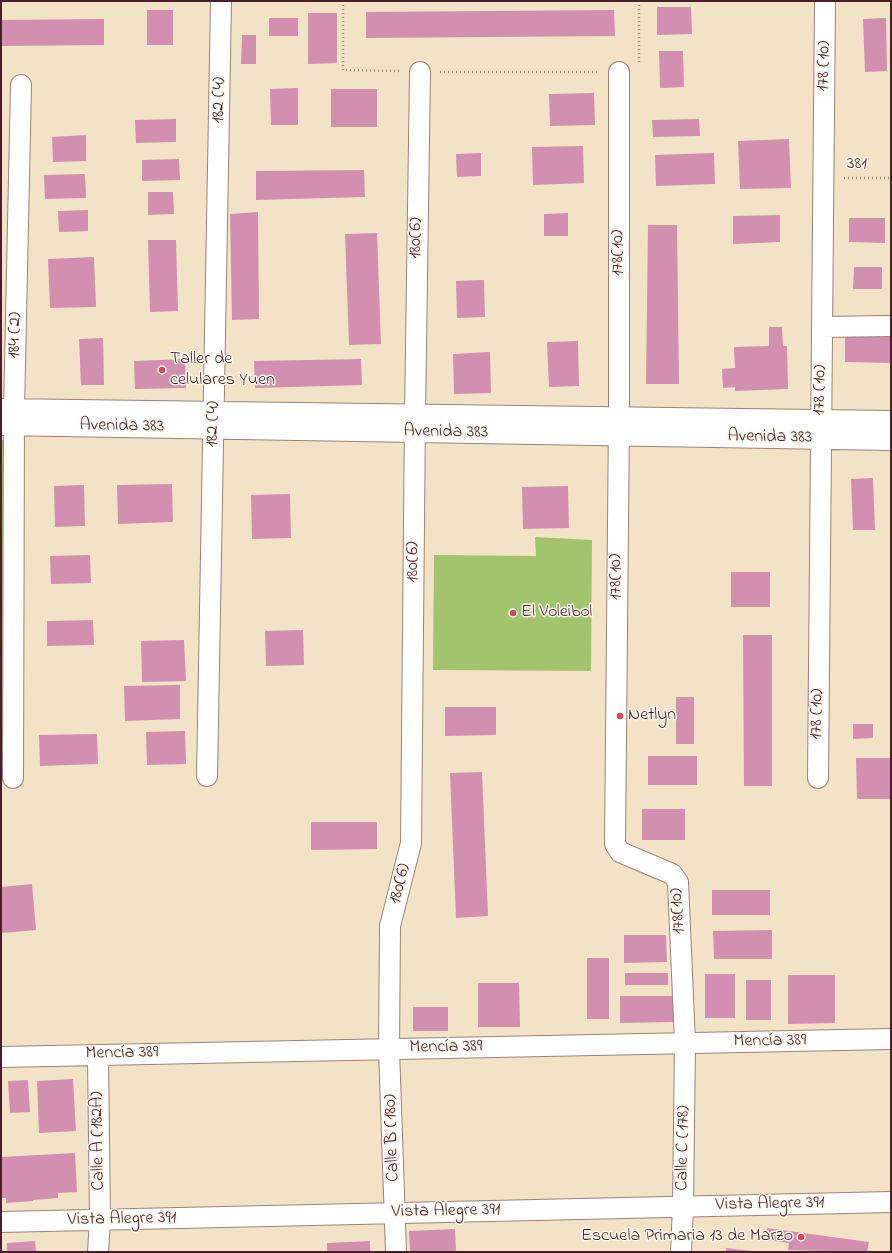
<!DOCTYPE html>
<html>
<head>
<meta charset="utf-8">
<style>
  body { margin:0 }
  #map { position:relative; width:892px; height:1253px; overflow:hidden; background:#f2e3c7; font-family:"Indie Flower",sans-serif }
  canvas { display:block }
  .frame { position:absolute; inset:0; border:2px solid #4a1f2b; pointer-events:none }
</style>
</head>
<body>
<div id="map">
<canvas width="892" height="1253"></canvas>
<div class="frame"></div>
</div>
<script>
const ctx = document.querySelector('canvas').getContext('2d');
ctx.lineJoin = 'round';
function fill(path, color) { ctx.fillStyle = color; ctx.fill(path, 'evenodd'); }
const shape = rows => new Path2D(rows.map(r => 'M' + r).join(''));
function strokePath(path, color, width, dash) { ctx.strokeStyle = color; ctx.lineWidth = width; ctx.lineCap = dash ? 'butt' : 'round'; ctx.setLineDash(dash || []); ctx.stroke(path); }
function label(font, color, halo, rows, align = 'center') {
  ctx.font = font + ' "Indie Flower",sans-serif'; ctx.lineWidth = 3; ctx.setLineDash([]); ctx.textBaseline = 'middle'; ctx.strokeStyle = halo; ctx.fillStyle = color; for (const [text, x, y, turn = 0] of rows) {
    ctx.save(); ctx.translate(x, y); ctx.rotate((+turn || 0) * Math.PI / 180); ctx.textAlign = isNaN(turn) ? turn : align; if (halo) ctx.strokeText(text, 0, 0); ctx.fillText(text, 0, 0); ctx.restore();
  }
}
fill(shape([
  [1,440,9,440,2,765,1,765],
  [535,537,592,540,591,671,433,670,434,555,536,556]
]), '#a1c46d');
fill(shape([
  [657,7,691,7,692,34,657,35],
  [147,10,173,10,173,45,147,45],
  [614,10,615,36,366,38,366,12],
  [308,13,337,13,337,63,308,64],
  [269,18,298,18,298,36,269,36],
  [886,18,887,71,865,72,863,19],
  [104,19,104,45,1,46,1,20],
  [242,35,256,35,256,64,241,64],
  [659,51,683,51,684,87,660,88],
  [298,88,298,125,271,125,270,89],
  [331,89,377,89,377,127,331,127],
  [594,93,595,125,550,126,549,94],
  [176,119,176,142,136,143,135,120],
  [699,119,700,136,653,137,652,120],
  [86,135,86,161,53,162,52,137],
  [789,139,791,188,740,189,738,141],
  [583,146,584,183,533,185,532,147],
  [481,153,481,176,457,177,456,154],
  [714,153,715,184,656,186,655,155],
  [179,159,180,180,142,181,142,160],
  [364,170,365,197,256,200,256,171],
  [85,174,86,198,45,199,44,175],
  [148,192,173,192,174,214,148,215],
  [88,210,88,231,59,232,58,211],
  [258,212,259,319,232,320,230,214],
  [568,213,568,236,544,236,544,214],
  [780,215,780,242,733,244,733,216],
  [849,218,885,218,885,243,849,242],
  [648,225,677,225,679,384,646,384],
  [377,233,381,344,349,345,345,234],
  [148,240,176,240,178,311,150,312],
  [94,257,96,307,50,308,48,259],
  [854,267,882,267,882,289,853,289],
  [484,280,485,317,457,318,456,281],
  [769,327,782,327,783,346,787,346,788,389,735,391,735,387,723,388,722,369,735,368,734,347,769,346],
  [845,334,891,334,891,363,845,362],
  [103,338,104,385,81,385,79,339],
  [578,341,579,386,549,387,547,342],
  [490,352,491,393,454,394,453,354],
  [185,359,186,388,135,389,134,361],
  [361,359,362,385,255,388,254,361],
  [873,478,875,530,853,530,851,479],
  [172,484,173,522,118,524,117,485],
  [84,485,85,526,55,527,54,486],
  [568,486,569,528,523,529,522,487],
  [290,494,291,538,252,539,251,495],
  [90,555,91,583,51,584,50,556],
  [731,572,770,572,770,607,731,607],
  [93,620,94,645,47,646,47,621],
  [303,630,304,665,266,666,265,631],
  [743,635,772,635,772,786,744,786],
  [184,640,186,681,142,682,141,641],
  [180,685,180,719,125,721,124,686],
  [676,697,694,697,694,744,676,744],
  [445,707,496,707,496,735,445,736],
  [853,724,873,724,873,738,853,739],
  [185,731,186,764,147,765,146,732],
  [97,734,98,764,40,766,39,735],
  [648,756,697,756,697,785,648,785],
  [856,758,891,758,891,799,857,799],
  [482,772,488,916,456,918,450,773],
  [642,809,685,809,685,840,642,840],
  [311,822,377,822,377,849,311,850],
  [32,884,36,930,2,933,1,887],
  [712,890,770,890,770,915,712,915],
  [772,930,772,959,714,959,713,931],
  [624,935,666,935,667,962,624,963],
  [587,958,609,958,609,1019,587,1019],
  [625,973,668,973,668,985,625,985],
  [705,974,735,974,735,1018,705,1018],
  [788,975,835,975,835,1023,788,1024],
  [746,980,771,980,771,1020,746,1020],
  [478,983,519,983,520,1027,478,1027],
  [620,996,674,996,674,1022,620,1023],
  [413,1007,448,1007,448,1031,413,1031],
  [73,1079,76,1131,39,1133,37,1081],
  [28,1080,30,1112,10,1113,8,1081],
  [75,1153,77,1192,58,1193,58,1198,33,1200,33,1201,6,1203,6,1198,1,1198,1,1157],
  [767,1228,869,1242,867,1252,788,1250,789,1243,765,1240],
  [455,1229,456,1252,410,1252,409,1231],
  [35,1241,36,1252,7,1252,7,1243],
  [370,1241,370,1252,327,1252,327,1243],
  [726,1248,751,1251,751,1252,726,1252]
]), '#d38faf');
const minor = shape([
  [619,72,619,417,615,844,620,852,672,874,678,882,685,1043,683,1207,681,1252],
  [822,327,891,326],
  [1,409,891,421],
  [1,425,891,440],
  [207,776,221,1],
  [13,778,14,410,21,85],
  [818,778,825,1],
  [1,1057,891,1039],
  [1,1222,891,1202],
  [98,1252,100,1220,98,1055],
  [396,1252,389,1049,390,926,411,843,415,415,420,72]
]);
strokePath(minor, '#9e8179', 22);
strokePath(shape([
  [343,1,343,70,399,71],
  [639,1,639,64],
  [440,72,599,72],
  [844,178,891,178]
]), '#9e8179', 2.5, [1, 3]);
strokePath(minor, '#fff', 20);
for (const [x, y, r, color] of [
  [162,370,4,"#d1495b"],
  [513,613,4,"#d1495b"],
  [620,716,4,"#d1495b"],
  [801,1237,4,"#d1495b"]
]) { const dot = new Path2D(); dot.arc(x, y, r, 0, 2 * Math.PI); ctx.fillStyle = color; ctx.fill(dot); strokePath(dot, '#fbf7ec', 1.5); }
label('18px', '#4a1f2b', '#fbf7ec', [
  ["178 (10)",825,66,-89],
  ["182 (4)",220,100,-89],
  ["381",857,165],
  ["180(6)",417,238,-89],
  ["178(10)",619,253,-90],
  ["184 (2)",16,335,-89],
  ["178 (10)",821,390,-89],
  ["182 (4)",214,424,-89],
  ["Avenida 383",122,427,1],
  ["Avenida 383",446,433,1],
  ["Avenida 383",770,438,1],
  ["180(6)",414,562,-90],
  ["178(10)",617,577,-90],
  ["178 (10)",818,714,-89],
  ["180(6)",401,884,-76],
  ["178(10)",679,911,-94],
  ["Mencía 389",770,1042,-1],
  ["Mencía 389",446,1048,-1],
  ["Mencía 389",122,1054,-1],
  ["Calle B (180)",393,1138,-92],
  ["Calle A (182A)",99,1141,-91],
  ["Calle C (178)",684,1148,-89],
  ["Vista Alegre 391",770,1205,-1],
  ["Vista Alegre 391",446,1212,-1],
  ["Vista Alegre 391",122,1220,-1]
]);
label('18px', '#4a1f2b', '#fbf7ec', [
  ["Taller de",170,360],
  ["celulares Yuen",170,381],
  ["El Voleibol",521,613],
  ["Netlyn",628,716],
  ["Escuela Primaria 13 de Marzo",793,1237,"right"]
], 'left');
</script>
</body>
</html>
